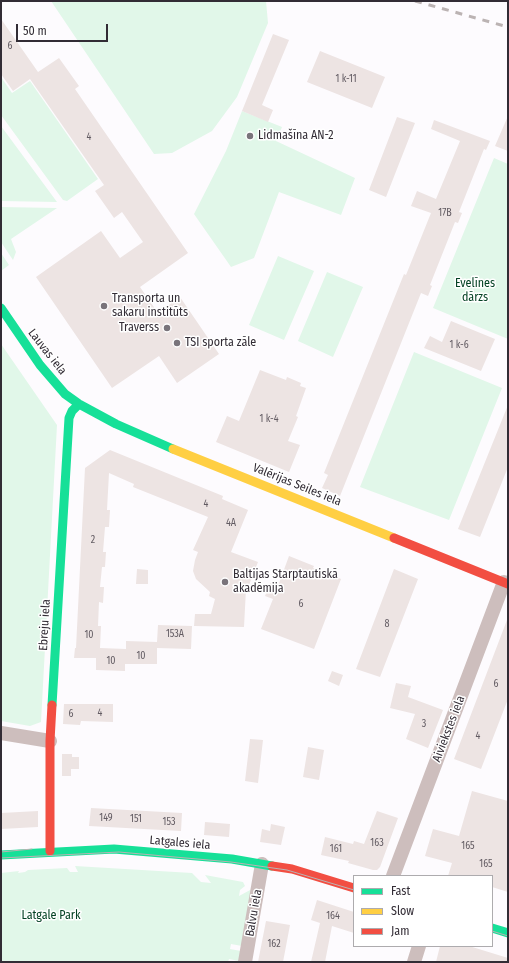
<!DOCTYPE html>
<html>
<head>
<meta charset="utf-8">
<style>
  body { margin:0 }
  #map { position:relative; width:509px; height:963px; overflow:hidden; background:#fdfbfe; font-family:"Fira Sans Condensed",sans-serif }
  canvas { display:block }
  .frame { position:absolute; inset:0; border:2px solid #322c35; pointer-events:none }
  .legend { position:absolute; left:353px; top:875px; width:140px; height:72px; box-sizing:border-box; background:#fff; border:1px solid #adabae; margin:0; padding:5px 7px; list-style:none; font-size:12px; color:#322c35 }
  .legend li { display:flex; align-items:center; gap:8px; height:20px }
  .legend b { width:20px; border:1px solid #adabae }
  .scale { position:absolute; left:16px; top:24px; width:92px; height:18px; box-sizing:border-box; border:2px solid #322c35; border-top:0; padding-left:5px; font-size:12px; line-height:14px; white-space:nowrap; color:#322c35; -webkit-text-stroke:3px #fff; paint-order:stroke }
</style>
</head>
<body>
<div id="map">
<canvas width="509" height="963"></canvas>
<div class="frame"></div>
<ul class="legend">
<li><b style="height:5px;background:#16e098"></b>Fast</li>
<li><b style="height:5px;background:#ffcf43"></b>Slow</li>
<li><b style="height:5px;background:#f24e42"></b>Jam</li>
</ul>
<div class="scale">50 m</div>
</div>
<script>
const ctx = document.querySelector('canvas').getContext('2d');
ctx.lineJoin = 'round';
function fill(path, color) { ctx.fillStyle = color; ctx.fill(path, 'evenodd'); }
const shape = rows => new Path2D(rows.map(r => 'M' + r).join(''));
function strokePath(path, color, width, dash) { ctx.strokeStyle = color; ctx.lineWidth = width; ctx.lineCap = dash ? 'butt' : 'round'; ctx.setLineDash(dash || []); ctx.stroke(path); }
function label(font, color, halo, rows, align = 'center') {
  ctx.font = font + ' "Fira Sans Condensed",sans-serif'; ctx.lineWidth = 3; ctx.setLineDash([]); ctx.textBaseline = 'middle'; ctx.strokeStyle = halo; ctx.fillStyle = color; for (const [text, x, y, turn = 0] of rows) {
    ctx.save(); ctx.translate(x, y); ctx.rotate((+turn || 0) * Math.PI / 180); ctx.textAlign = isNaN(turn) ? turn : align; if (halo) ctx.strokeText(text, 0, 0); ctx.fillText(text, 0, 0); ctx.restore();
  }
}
fill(shape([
  [51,1,266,1,268,23,237,97,212,131,172,153,154,154],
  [1,77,12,93,30,81,98,179,67,201,63,200,1,115],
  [242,111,282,127,276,141,355,178,341,215,279,192,254,258,231,267,194,214,226,151],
  [1,126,57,202,1,201],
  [494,158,508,164,508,339,433,308],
  [1,207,57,208,11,239,16,252,13,260,1,242],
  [1,253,9,265,1,271],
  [278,256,314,271,284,340,249,325],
  [327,272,363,287,333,357,298,341],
  [1,344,57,425,41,722,30,726,1,721],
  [414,352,502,388,449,520,360,487],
  [75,866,192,873,201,882,211,883,205,875,243,882,245,886,240,890,239,896,252,889,242,946,231,944,230,949,241,951,239,961,229,959,228,962,1,962,1,873,19,871,18,873,25,872,28,870,67,868,70,872,78,872]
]), '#e1f7e9');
fill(shape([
  [1,19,38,72,59,58,79,86,75,89,188,253,140,287,158,313,180,297,219,354,177,383,159,356,112,388,36,277,101,231,120,258,143,242,122,212,114,218,95,191,104,185,30,79,13,91,1,74],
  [273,34,289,40,262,105,273,110,268,122,242,111],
  [320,51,385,77,372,108,307,82],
  [508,116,508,151,495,146],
  [397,117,415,123,386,197,369,190],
  [434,120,490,141,486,150,484,149,459,212,462,213,458,223,455,222,430,285,432,286,428,296,421,293,340,496,322,488,328,475,324,473,404,274,406,275,431,213,411,206,417,191,436,199,460,141,431,129],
  [451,321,495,339,481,371,424,348,430,336,442,342],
  [260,370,286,380,287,377,301,383,300,386,306,388,296,416,298,417,288,441,300,445,289,472,216,442,227,416,239,421],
  [508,405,508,467,480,537,458,529],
  [110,450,223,496,222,499,248,510,231,552,258,562,247,590,246,589,244,627,194,626,195,614,211,614,215,599,209,596,210,592,196,579,193,571,195,560,198,552,193,550,208,517,133,487,134,484,109,473,107,510,110,510,109,527,105,527,103,552,106,552,105,567,102,567,100,587,104,587,103,603,99,602,98,626,101,626,100,648,126,649,126,641,157,642,158,625,192,626,191,649,157,648,157,664,125,664,125,671,96,670,96,658,74,658,75,648,76,648,85,468],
  [289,556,314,566,313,568,341,579,314,649,261,629,273,599,265,596,270,583,278,586],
  [137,569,148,570,148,584,136,584],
  [394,569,418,579,380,677,356,669],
  [507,620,508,699,481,769,454,759],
  [332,671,343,675,339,686,328,681],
  [396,683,411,686,408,697,443,710,428,748,406,739,415,714,390,708],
  [64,704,113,704,113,722,81,721,80,725,63,724],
  [250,739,263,740,258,783,245,781],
  [308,747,324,750,319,780,303,777],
  [62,754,72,754,72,757,79,757,79,769,71,769,71,776,62,776],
  [472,791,508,801,508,892,492,887,492,876,448,876,452,863,425,856,433,829,459,836],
  [91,808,182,813,181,831,89,826],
  [38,811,38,827,1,829,1,813],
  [377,811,398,818,380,867,377,870,373,870,348,863,349,861,321,855,325,837,353,844,354,841,364,844],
  [205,822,230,824,229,837,204,835],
  [271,824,285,827,281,845,260,842,262,829,270,831],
  [317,900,354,912,354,933,332,926,325,962,311,962,320,923,311,920],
  [266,921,290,925,283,962,258,962],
  [440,946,469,946,508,958,508,962,436,962]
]), '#ede4e3');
strokePath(shape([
  [1,733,50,741],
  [393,876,504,582],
  [245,962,262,864],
  [414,962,419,946]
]), '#cdbebd', 14);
strokePath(shape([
  [1,308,40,365,65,394,79,404,116,424,173,449],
  [52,705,69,418,72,411,79,404],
  [1,855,114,849,232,859,272,866],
  [492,928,508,933]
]), '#16e098', 9);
strokePath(shape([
  [173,449,394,538]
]), '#ffcf43', 9);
strokePath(shape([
  [394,538,508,584],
  [50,851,50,741,52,705],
  [272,866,292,869,354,888]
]), '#f24e42', 9);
strokePath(shape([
  [1,852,32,849],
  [1,858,119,852,231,862,287,870,354,890],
  [492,931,508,936]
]), '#bbb3b3', 1);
strokePath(shape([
  [415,1,508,27]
]), '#bbb3b3', 3, [7, 7]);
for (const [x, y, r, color] of [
  [250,136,4,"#79747b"],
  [104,306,4,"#79747b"],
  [167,328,4,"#79747b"],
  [177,343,4,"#79747b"],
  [225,582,4,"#79747b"]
]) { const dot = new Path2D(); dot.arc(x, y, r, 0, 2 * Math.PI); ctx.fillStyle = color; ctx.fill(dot); strokePath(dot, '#fff', 1.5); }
label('10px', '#625b62', null, [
  ["6",10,46],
  ["1 k-11",346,79],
  ["4",89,137],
  ["17B",445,213],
  ["1 k-6",459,345],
  ["1 k-4",269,419],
  ["4",206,504],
  ["4A",231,523],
  ["2",93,540],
  ["6",301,604],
  ["8",387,624],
  ["153A",175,634],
  ["10",89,635],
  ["10",141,656],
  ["10",111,661],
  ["6",496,684],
  ["4",100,713],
  ["6",71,714],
  ["3",424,724],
  ["4",478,736],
  ["149",106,818],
  ["151",136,819],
  ["153",169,822],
  ["163",377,843],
  ["165",468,846],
  ["161",336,849],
  ["165",486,864],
  ["164",333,916],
  ["162",274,944]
]);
label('12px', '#322c35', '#fff', [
  ["Lidmašīna AN-2",258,136],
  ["Transporta un",112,299],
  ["sakaru institūts",112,313],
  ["Traverss",159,328,"right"],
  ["TSI sporta zāle",185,343],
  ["Baltijas Starptautiskā",233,575],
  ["akadēmija",233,589]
], 'left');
label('12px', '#044224', '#fff', [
  ["Evelīnes",475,284],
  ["dārzs",475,298],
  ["Latgale Park",51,916]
]);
label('12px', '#322c35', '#fff', [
  ["Lauvas iela",47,352,52],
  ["Valērijas Seiles iela",297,485,22],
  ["Ebreju iela",45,625,-87],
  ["Aiviekstes iela",449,729,-69],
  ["Latgales iela",180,843,5],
  ["Balvu iela",254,913,-80]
]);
</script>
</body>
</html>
